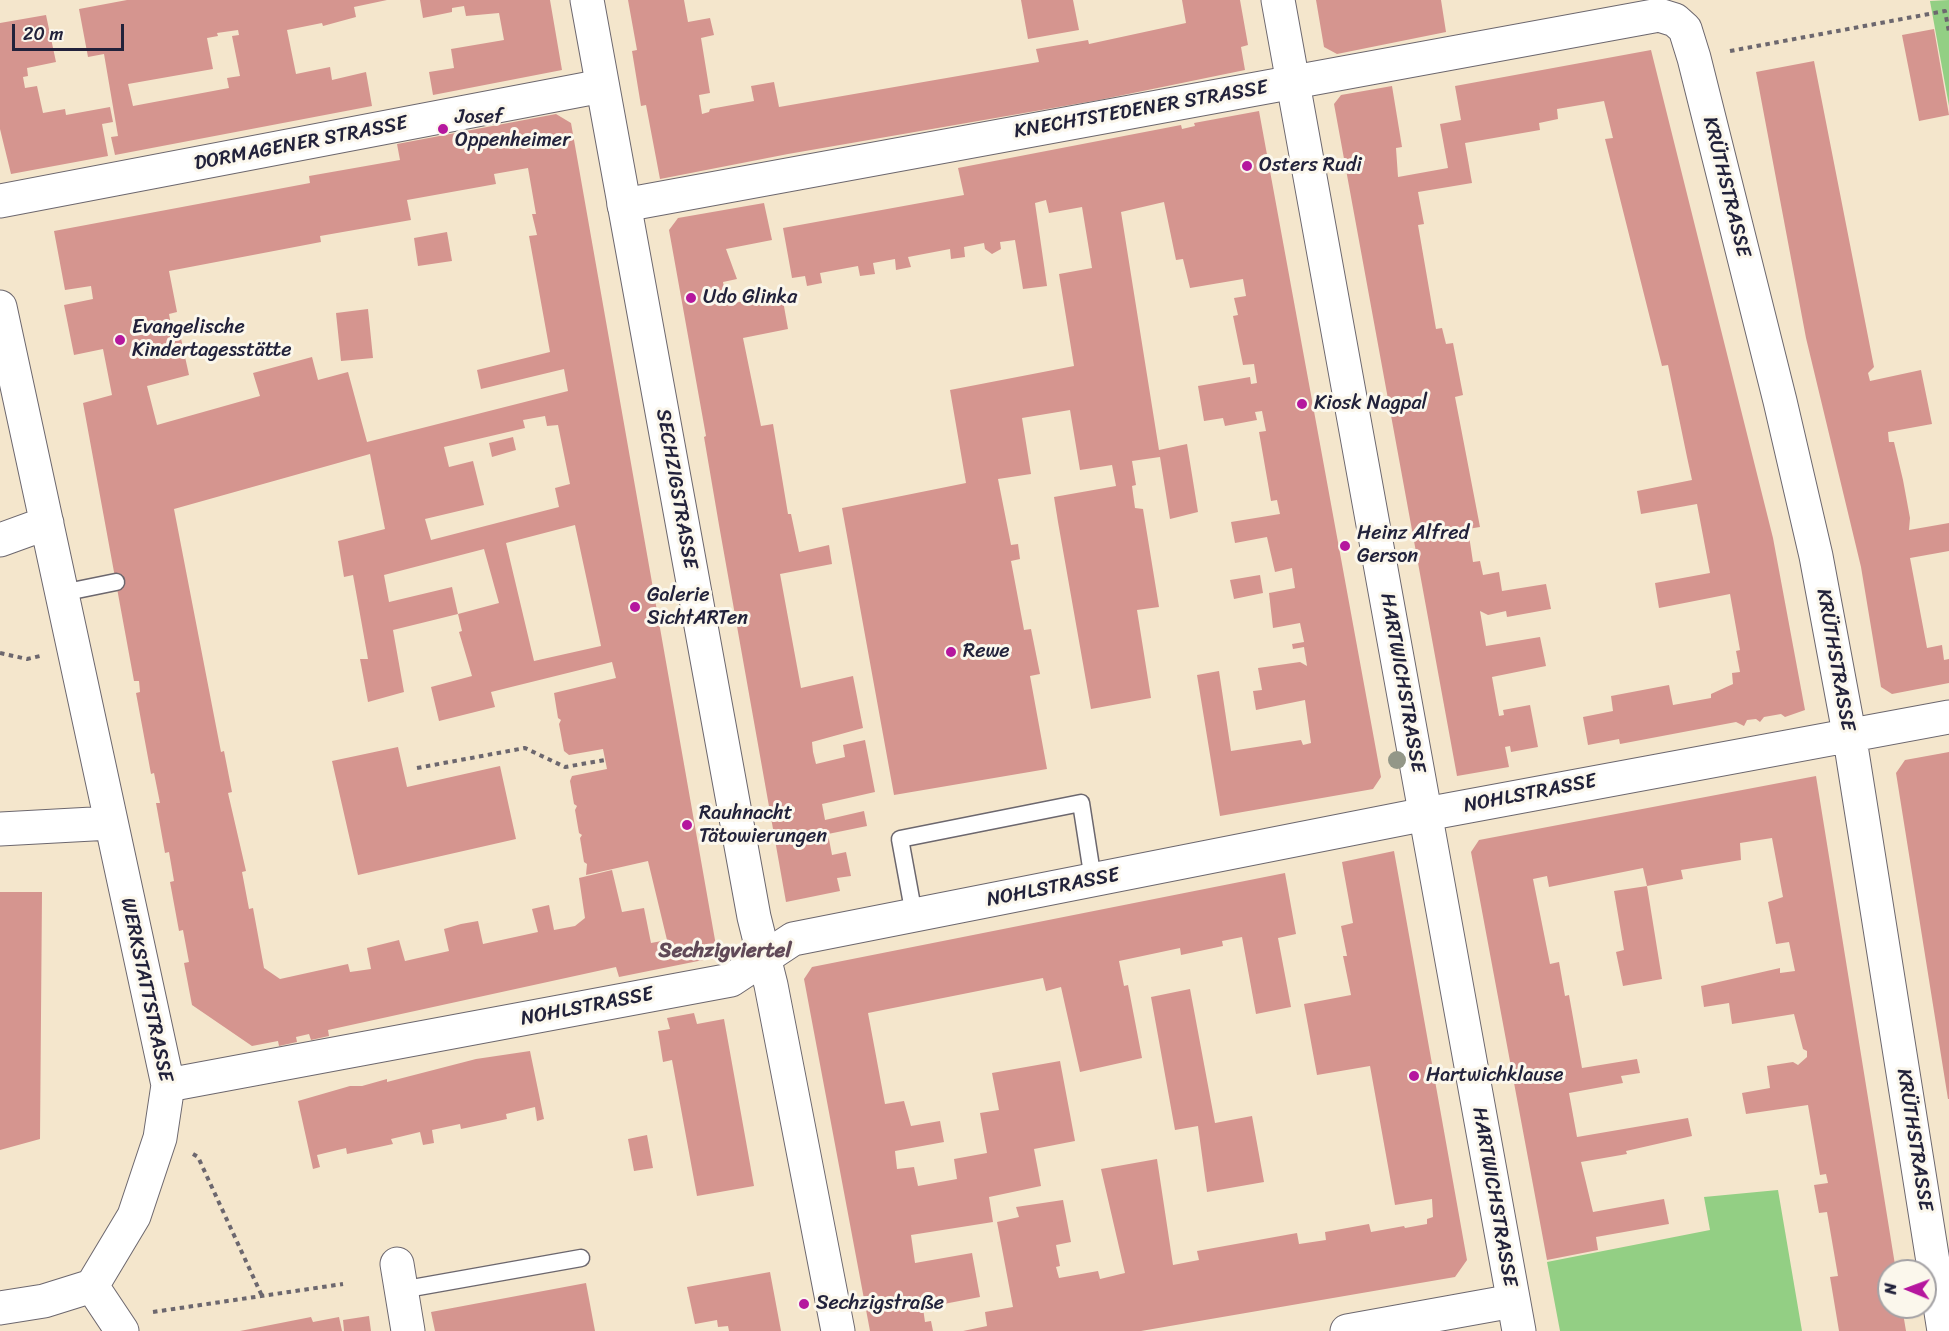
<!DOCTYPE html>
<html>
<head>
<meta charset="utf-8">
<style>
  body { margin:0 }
  #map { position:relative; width:1949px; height:1331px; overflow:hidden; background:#f4e6cc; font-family:Sriracha,sans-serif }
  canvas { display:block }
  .north { position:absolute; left:1877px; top:1259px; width:60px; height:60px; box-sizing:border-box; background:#fbf7ec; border:2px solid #a4a2a5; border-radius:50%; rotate:271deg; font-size:16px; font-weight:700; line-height:24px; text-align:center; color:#22223b }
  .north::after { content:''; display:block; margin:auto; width:21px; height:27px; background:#b5179e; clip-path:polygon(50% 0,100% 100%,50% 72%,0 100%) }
  .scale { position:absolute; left:12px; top:24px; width:112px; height:27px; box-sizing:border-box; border:3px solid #22223b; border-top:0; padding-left:8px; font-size:18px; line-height:21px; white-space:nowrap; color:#22223b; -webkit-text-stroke:4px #fbf7ec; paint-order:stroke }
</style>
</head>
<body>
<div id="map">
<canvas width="1949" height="1331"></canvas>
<div class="north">N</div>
<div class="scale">20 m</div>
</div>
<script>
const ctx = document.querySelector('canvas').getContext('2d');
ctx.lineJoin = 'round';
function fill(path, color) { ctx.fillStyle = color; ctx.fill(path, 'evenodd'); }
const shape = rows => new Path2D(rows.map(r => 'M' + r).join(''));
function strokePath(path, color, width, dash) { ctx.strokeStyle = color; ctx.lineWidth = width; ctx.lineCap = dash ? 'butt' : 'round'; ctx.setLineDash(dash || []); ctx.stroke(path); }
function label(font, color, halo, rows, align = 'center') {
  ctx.font = font + ' Sriracha,sans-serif'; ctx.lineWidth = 6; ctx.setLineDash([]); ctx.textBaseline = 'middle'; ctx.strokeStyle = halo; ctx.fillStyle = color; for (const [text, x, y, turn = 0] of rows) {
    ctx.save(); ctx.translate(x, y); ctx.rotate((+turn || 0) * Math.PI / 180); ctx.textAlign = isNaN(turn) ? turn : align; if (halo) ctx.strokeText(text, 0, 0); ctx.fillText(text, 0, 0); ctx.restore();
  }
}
fill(shape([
  [1949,0,1949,106,1930,1],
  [1778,1190,1802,1331,1560,1331,1547,1262,1710,1230,1704,1197]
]), '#93cf84');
fill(shape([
  [127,0,387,0,354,7,356,17,323,26,322,23,287,30,296,74,330,67,332,80,366,72,372,106,115,155,111,137,118,136,104,54,88,57,79,9],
  [238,30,239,35,232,36,240,76,227,78,229,88,133,106,128,84,213,69,207,38,218,36,217,33],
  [420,0,550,0,562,70,433,95,429,72,454,68,451,49,504,40,499,13,466,16,464,6,452,8,452,12,423,18],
  [628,0,684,0,688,22,710,18,714,35,701,38,710,93,699,95,702,114,709,112,710,109,754,101,751,86,774,82,779,107,1039,62,1036,49,1088,40,1089,44,1186,23,1182,0,1240,0,1248,45,1241,47,1245,70,1099,100,788,154,660,179,646,105,641,106,632,51,637,50],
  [1021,0,1073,0,1079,30,1028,39],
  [1316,0,1441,0,1446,32,1337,54,1324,47],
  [46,15,56,62,27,68,28,76,23,77,25,88,37,86,43,113,65,109,66,115,110,107,113,122,102,124,108,156,11,174,0,129,0,23],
  [1934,29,1949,115,1919,121,1902,35],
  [1651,50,1773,538,1805,710,1785,717,1781,714,1764,717,1760,722,1756,719,1747,720,1744,726,1736,722,1620,744,1619,739,1588,745,1583,717,1613,711,1611,696,1669,685,1673,705,1711,698,1711,694,1733,684,1732,673,1740,672,1736,651,1740,650,1730,594,1659,608,1655,583,1710,573,1697,504,1641,514,1637,491,1692,480,1687,457,1668,365,1662,366,1605,139,1613,138,1604,101,1557,109,1558,119,1539,123,1540,130,1465,143,1472,183,1418,192,1424,224,1418,225,1436,329,1442,328,1446,344,1453,343,1463,395,1455,397,1480,527,1468,529,1473,562,1480,561,1483,575,1499,572,1502,591,1546,584,1551,609,1507,617,1506,611,1488,615,1480,611,1486,646,1540,637,1546,666,1492,677,1499,716,1504,715,1503,710,1530,705,1538,747,1511,752,1510,746,1505,747,1509,767,1457,776,1334,104,1341,95,1392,86,1402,147,1396,148,1398,177,1448,168,1440,124,1461,120,1455,86],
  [1814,61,1874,367,1868,373,1870,381,1921,370,1932,424,1888,432,1889,442,1894,442,1903,480,1910,518,1909,530,1949,523,1949,551,1910,558,1927,648,1942,645,1944,660,1949,659,1949,683,1892,694,1881,687,1861,567,1806,338,1756,72],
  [1259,111,1381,777,1373,789,1220,816,1197,675,1219,671,1231,751,1301,740,1303,745,1311,743,1305,700,1256,710,1253,691,1262,690,1258,668,1300,662,1307,666,1304,647,1293,649,1292,644,1304,642,1300,623,1273,628,1269,593,1295,588,1292,568,1275,572,1267,537,1235,543,1231,522,1280,514,1277,500,1271,501,1259,432,1266,431,1262,411,1255,412,1257,420,1225,426,1223,418,1204,421,1198,386,1250,377,1251,384,1257,383,1254,364,1243,365,1233,316,1238,315,1234,298,1246,296,1243,279,1190,288,1183,259,1176,260,1164,202,1121,212,1159,450,1187,444,1198,512,1170,519,1160,457,1132,461,1136,485,1132,486,1135,508,1143,509,1159,607,1137,610,1151,698,1091,709,1058,522,1054,497,1116,486,1112,465,1080,470,1070,410,1022,418,1031,474,998,479,1011,545,1018,544,1020,559,1011,561,1024,630,1031,629,1040,674,1030,676,1047,769,894,795,842,508,966,483,950,390,1074,366,1059,274,1092,268,1082,207,1049,213,1046,200,1035,203,1047,286,1023,289,1015,240,1000,242,1001,249,992,254,985,249,984,243,964,247,965,257,951,259,950,249,908,257,911,267,896,270,895,259,873,263,875,274,860,276,858,266,820,273,822,283,807,286,805,276,792,278,783,228,964,195,958,168,1181,125,1182,129,1195,126,1194,123],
  [556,114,571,123,718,957,619,977,616,967,328,1030,329,1036,311,1040,309,1034,296,1037,297,1042,279,1046,278,1041,252,1046,192,1005,184,963,189,962,183,930,179,931,170,882,174,881,169,852,165,853,156,803,160,803,154,773,151,774,136,693,140,692,139,681,134,681,83,403,112,395,103,349,74,355,64,305,93,299,91,286,65,290,54,231,310,183,309,176,400,160,397,144],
  [528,168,536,214,532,214,537,235,529,236,550,352,477,370,481,389,564,369,568,391,367,442,348,372,318,380,312,357,253,373,260,396,157,425,147,386,189,375,180,334,173,336,169,314,177,312,169,271,321,242,320,236,411,220,407,200,496,184,494,174],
  [545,416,547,426,558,425,570,484,555,488,559,507,431,540,425,519,484,505,473,461,449,467,444,447,525,428,523,420],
  [370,454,385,529,338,541,344,577,353,575,368,659,360,659,368,702,404,692,393,630,458,614,452,587,389,602,384,575,484,549,499,603,458,614,462,631,459,632,472,676,431,687,439,721,495,707,491,692,612,662,616,678,554,693,558,718,561,720,559,724,564,751,569,755,603,749,607,769,572,776,570,781,574,804,577,806,575,810,579,833,582,835,580,838,584,862,587,864,586,875,648,861,667,940,651,943,644,908,622,912,612,870,579,878,585,918,575,926,554,930,549,905,532,909,538,932,483,944,478,921,461,924,444,929,449,951,405,961,399,940,367,948,371,969,350,972,348,964,280,979,264,968,253,908,249,909,242,872,246,871,228,793,232,792,224,751,221,752,174,509],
  [575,525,601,646,534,661,506,543],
  [764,203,772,240,726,249,737,279,723,282,727,304,782,295,788,329,743,338,761,426,773,424,788,514,791,514,799,552,829,545,832,564,780,574,801,688,853,676,863,728,812,742,813,752,816,764,845,757,843,745,865,740,875,792,822,804,825,820,864,811,867,826,828,834,832,855,846,852,851,876,837,878,840,891,786,902,719,525,704,437,706,436,669,230,678,218],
  [447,232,452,261,418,266,414,238],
  [368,309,373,358,341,361,336,313],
  [513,437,516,450,492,457,489,443],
  [1260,575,1263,593,1234,599,1230,580],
  [398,747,407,787,500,766,516,839,358,875,332,761],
  [1949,752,1949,1099,1948,1099,1896,773,1905,760],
  [1816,776,1896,1271,1889,1271,1889,1307,1902,1307,1906,1331,1839,1331,1830,1277,1838,1276,1827,1212,1819,1213,1814,1185,1828,1183,1826,1174,1820,1175,1808,1105,1746,1114,1742,1093,1770,1088,1767,1066,1793,1062,1798,1065,1807,1057,1807,1051,1803,1049,1794,1014,1732,1024,1729,1003,1704,1007,1701,986,1780,968,1780,973,1795,971,1789,942,1776,944,1768,902,1783,897,1772,838,1740,843,1741,860,1681,870,1683,879,1647,886,1643,868,1549,887,1547,876,1533,879,1550,964,1559,962,1565,996,1569,995,1582,1068,1637,1059,1640,1073,1621,1076,1623,1083,1569,1093,1577,1137,1688,1118,1692,1136,1626,1151,1627,1154,1581,1162,1593,1212,1664,1199,1669,1224,1596,1237,1598,1250,1547,1260,1471,852,1479,840],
  [1394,851,1467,1260,1455,1277,1141,1331,963,1331,987,1326,985,1312,1013,1307,997,1222,1019,1217,1016,1207,1063,1200,1071,1242,1056,1245,1060,1266,1056,1267,1059,1278,1098,1271,1100,1279,1125,1273,1101,1169,1157,1159,1173,1265,1199,1260,1197,1251,1297,1233,1299,1244,1326,1240,1325,1232,1369,1224,1371,1232,1404,1226,1405,1228,1427,1224,1427,1219,1433,1217,1432,1199,1395,1205,1370,1066,1317,1075,1304,1004,1351,995,1343,956,1347,956,1341,926,1353,923,1342,862],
  [1285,873,1296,934,1278,938,1291,1007,1256,1014,1242,937,1222,941,1223,946,1181,955,1180,948,1119,961,1124,986,1128,985,1142,1058,1080,1072,1061,987,1046,991,1043,978,868,1013,885,1104,904,1101,911,1126,940,1121,944,1142,895,1151,897,1169,914,1167,918,1186,957,1179,954,1159,987,1153,980,1113,999,1110,992,1073,1060,1061,1075,1141,1034,1149,1041,1186,989,1197,993,1222,911,1235,915,1263,972,1253,980,1297,923,1308,925,1322,931,1321,933,1331,870,1331,804,979,812,967],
  [1647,886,1662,979,1623,986,1616,952,1624,950,1614,891],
  [0,892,42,892,40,1139,0,1150],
  [1190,989,1215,1123,1252,1116,1264,1182,1207,1192,1198,1126,1175,1130,1151,997],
  [694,1013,697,1024,724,1019,754,1186,697,1196,672,1060,663,1062,658,1031,670,1029,667,1018],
  [530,1051,544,1119,537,1121,535,1107,506,1114,507,1119,461,1129,460,1124,432,1130,434,1143,423,1145,420,1132,391,1139,393,1144,347,1154,346,1148,317,1155,320,1167,313,1169,298,1101,350,1086,362,1086,387,1079,387,1082,476,1059],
  [647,1135,653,1168,634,1171,628,1139],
  [770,1272,781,1331,729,1331,728,1326,718,1327,717,1320,695,1324,687,1287],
  [586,1283,595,1331,435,1331,431,1312],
  [369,1316,371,1331,344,1331,343,1320],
  [311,1317,313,1322,339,1317,342,1331,240,1331]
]), '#d5958f');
const service = shape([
  [62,593,116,582],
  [914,915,900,839,1081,803,1093,880],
  [401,1290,581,1258]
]);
const minor = shape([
  [0,201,602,86],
  [624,205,1659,15,1675,20,1685,29,1694,58,1780,401,1816,556,1849,733,1944,1331],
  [0,307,168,1085,160,1138,134,1216,92,1286,44,1301,0,1308],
  [0,540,47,523],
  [0,829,111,823],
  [168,1085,731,980,793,939,1426,814,1949,717],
  [397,1264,408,1331],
  [92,1286,122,1331],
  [1347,1331,1513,1301]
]);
const tertiary = shape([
  [587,0,754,917,771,985,838,1331],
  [1278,0,1519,1331]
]);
strokePath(service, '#6c676e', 19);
strokePath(minor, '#6c676e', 35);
strokePath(tertiary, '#6c676e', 35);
strokePath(shape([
  [1730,51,1945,11,1949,32],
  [0,653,27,659,40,656],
  [417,768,525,748,565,767,605,760],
  [193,1154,198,1157,262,1296],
  [153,1312,343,1284]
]), '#6c676e', 4, [4.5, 4.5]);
strokePath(service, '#fff', 16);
strokePath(minor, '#fff', 33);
strokePath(tertiary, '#fff', 33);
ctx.fillStyle = '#939788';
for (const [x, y] of [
  [1397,760]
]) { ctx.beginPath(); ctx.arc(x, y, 9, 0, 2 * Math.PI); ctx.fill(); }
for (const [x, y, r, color] of [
  [443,129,6,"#b5179e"],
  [1247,166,6,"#b5179e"],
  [691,298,6,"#b5179e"],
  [120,340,6,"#b5179e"],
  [1302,404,6,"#b5179e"],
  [1345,546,6,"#b5179e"],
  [635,607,6,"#b5179e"],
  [951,652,6,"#b5179e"],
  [687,825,6,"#b5179e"],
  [1414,1076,6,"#b5179e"],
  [804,1304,6,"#b5179e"]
]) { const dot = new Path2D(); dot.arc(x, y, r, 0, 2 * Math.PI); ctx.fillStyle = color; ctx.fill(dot); strokePath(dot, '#fbf7ec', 2); }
label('20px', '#22223b', '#fbf7ec', [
  ["KNECHTSTEDENER STRASSE",1141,110,-10],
  ["DORMAGENER STRASSE",301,144,-11],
  ["KRÜTHSTRASSE",1726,187,76],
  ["SECHZIGSTRASSE",676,489,80],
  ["KRÜTHSTRASSE",1835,660,80],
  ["HARTWICHSTRASSE",1402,683,80],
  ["NOHLSTRASSE",1530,794,-11],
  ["NOHLSTRASSE",1053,888,-11],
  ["WERKSTATTSTRASSE",146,990,78],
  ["NOHLSTRASSE",587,1007,-11],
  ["KRÜTHSTRASSE",1914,1140,81],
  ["HARTWICHSTRASSE",1494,1197,80]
]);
label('20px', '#22223b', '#fbf7ec', [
  ["Josef",455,118],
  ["Oppenheimer",455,141],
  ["Osters Rudi",1259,166],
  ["Udo Glinka",703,298],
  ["Evangelische",132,328],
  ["Kindertagesstätte",132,351],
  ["Kiosk Nagpal",1314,404],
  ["Heinz Alfred",1357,534],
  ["Gerson",1357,557],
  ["Galerie",647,596],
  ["SichtARTen",647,619],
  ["Rewe",963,652],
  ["Rauhnacht",699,814],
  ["Tätowierungen",699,837],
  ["Hartwichklause",1426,1076],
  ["Sechzigstraße",816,1304]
], 'left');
label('bold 21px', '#614a58', '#fbf7ec', [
  ["Sechzigviertel",725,952]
]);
</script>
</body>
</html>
